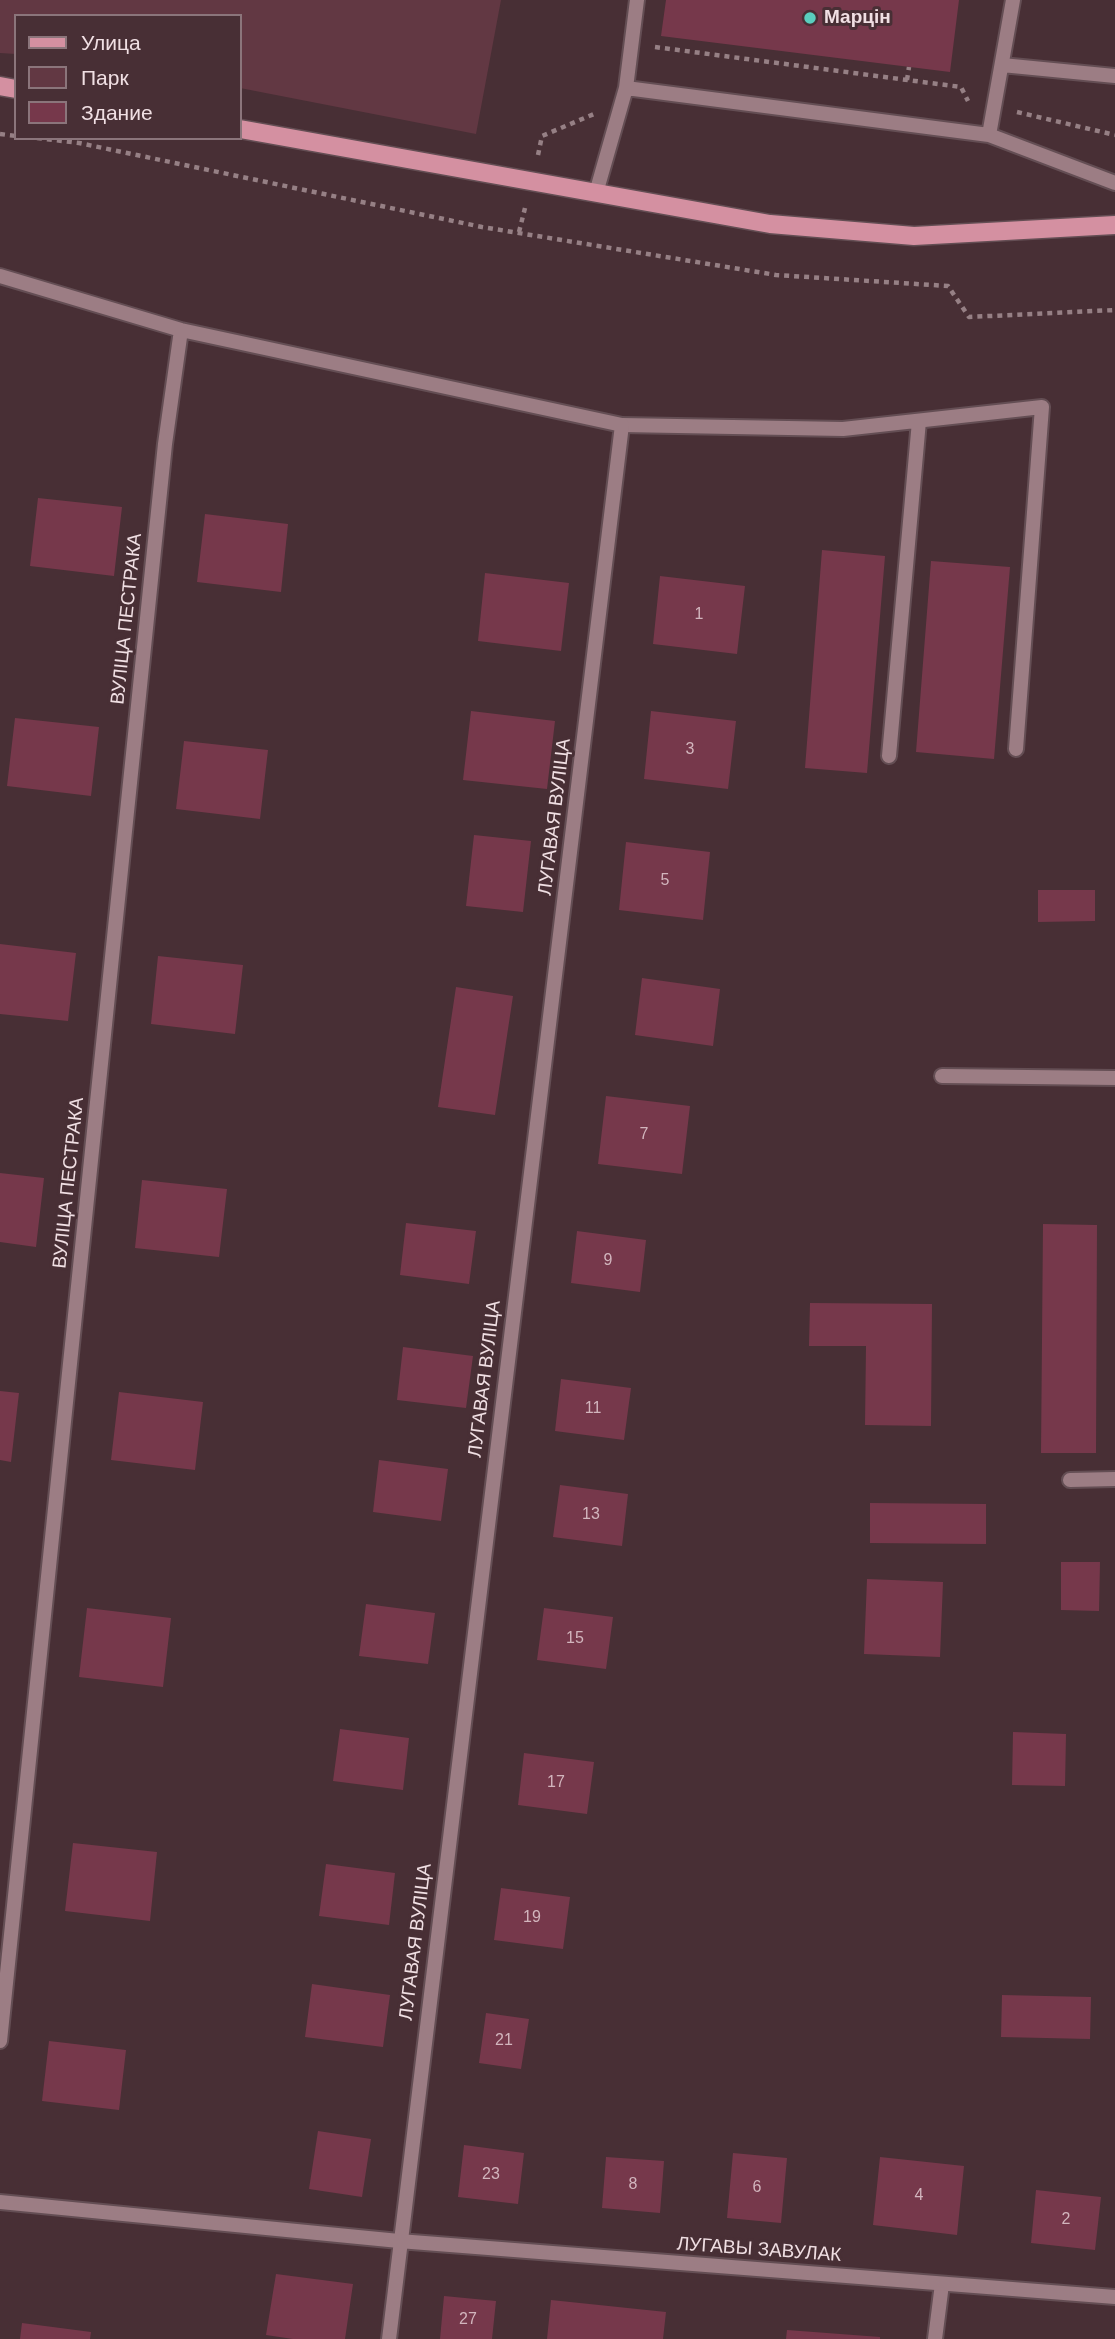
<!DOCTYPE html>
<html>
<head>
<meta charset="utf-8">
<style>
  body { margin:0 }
  #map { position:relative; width:1115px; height:2339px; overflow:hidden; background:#482f35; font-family:Helvetica,sans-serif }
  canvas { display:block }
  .legend { position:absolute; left:14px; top:14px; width:228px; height:126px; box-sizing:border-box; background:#482f35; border:2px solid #8b757b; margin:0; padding:9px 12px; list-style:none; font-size:21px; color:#f0dfe3 }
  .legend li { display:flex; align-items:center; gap:14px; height:35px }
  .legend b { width:35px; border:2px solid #8b757b }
</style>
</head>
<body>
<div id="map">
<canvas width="1115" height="2339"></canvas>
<ul class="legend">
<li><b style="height:9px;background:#d490a1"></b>Улица</li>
<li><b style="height:19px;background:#623843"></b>Парк</li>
<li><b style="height:19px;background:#76384b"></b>Здание</li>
</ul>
</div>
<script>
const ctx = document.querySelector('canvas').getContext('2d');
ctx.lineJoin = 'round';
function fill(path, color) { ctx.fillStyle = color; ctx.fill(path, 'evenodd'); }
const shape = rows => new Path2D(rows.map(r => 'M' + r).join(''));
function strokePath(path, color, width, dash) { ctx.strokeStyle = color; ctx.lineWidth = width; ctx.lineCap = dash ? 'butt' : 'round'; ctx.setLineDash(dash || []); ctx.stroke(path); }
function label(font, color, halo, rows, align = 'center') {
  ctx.font = font + ' Helvetica,sans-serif'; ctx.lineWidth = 6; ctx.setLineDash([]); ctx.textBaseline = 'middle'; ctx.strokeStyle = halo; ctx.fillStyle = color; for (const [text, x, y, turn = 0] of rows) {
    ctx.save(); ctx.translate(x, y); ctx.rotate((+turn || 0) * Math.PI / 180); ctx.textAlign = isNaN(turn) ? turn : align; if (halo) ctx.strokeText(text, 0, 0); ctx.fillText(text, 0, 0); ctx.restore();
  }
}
fill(shape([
  [0,0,501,0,476,134,240,88,240,16,16,16,16,54,0,53]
]), '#623843');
fill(shape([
  [666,0,959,0,950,72,661,36],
  [38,498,122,507,114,576,30,566],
  [205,514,288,524,281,592,197,582],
  [822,550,885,556,867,773,805,768],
  [931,561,1010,567,994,759,916,752],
  [485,573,569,583,561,651,478,641],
  [660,576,745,586,737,654,653,644],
  [471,711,555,721,547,789,463,780],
  [651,711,736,721,728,789,644,779],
  [15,718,99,727,91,796,7,786],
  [184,741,268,750,260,819,176,809],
  [474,835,531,841,523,912,466,906],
  [626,842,710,852,703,920,619,910],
  [1038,890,1095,890,1095,921,1038,922],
  [0,944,76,953,68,1021,0,1014],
  [158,956,243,965,235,1034,151,1024],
  [642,978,720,989,713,1046,635,1035],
  [456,987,513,996,495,1115,438,1107],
  [606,1096,690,1106,682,1174,598,1164],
  [0,1173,44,1178,36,1247,0,1242],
  [142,1180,227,1189,219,1257,135,1248],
  [406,1223,476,1231,469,1284,400,1275],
  [1043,1224,1097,1225,1096,1453,1041,1453],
  [577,1231,646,1240,640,1292,571,1283],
  [810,1303,932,1304,931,1426,865,1425,866,1346,809,1346],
  [403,1347,473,1356,466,1408,397,1400],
  [561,1379,631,1388,624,1440,555,1431],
  [0,1391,19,1393,11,1462,0,1460],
  [119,1392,203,1402,195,1470,111,1460],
  [379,1460,448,1469,441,1521,373,1512],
  [560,1485,628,1494,622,1546,553,1537],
  [870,1503,986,1504,986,1544,870,1543],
  [1061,1562,1100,1562,1099,1611,1061,1610],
  [867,1579,943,1582,940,1657,864,1654],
  [366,1604,435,1613,428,1664,359,1656],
  [87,1608,171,1618,163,1687,79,1677],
  [544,1608,613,1617,606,1669,537,1660],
  [340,1729,409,1738,403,1790,333,1781],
  [1013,1732,1066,1734,1065,1786,1012,1785],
  [524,1753,594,1762,587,1814,518,1805],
  [73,1843,157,1852,150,1921,65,1911],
  [326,1864,395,1873,389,1925,319,1916],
  [501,1888,570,1897,563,1949,494,1940],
  [312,1984,390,1995,383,2047,305,2037],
  [1002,1995,1091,1997,1090,2039,1001,2037],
  [486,2013,529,2019,521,2069,479,2063],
  [49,2041,126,2050,119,2110,42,2101],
  [318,2131,371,2139,362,2197,309,2189],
  [464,2145,524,2153,518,2204,458,2197],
  [733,2153,787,2158,781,2223,727,2218],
  [606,2157,664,2161,660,2213,602,2208],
  [880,2157,964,2166,957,2235,873,2225],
  [1036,2190,1101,2197,1095,2250,1031,2243],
  [276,2274,353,2284,345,2339,293,2339,266,2335],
  [444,2296,496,2301,492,2339,440,2339],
  [551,2300,666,2312,663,2339,547,2339],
  [22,2323,91,2332,90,2339,20,2339],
  [787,2330,880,2337,880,2339,786,2339]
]), '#76384b');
const lane = shape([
  [1002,65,1115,76],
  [626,88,637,0],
  [989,135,1013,0],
  [596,193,626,88,989,135,1115,183],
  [622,425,843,429,1042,407,1016,749],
  [889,756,919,421],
  [942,1076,1115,1078],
  [1070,1480,1115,1479],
  [935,2339,942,2284]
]);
const street = shape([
  [0,276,181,330,622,425,389,2339],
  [0,2041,165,444,181,330],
  [0,2202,399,2241,1115,2297]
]);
const primary = shape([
  [0,86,16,89],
  [240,129,770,224,914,236,1115,225]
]);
strokePath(lane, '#644e54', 18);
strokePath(street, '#644e54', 18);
strokePath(primary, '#644e54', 21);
strokePath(shape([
  [655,47,961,87,968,101],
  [907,80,909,67],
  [1017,112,1115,135],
  [0,134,16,136],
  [37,138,79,143,482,227,776,275,948,286,969,317,1115,310],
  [538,155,542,136,594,114],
  [519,232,525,208]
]), '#968085', 4.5, [5, 5]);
strokePath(lane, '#9c7d84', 14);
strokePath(street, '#9c7d84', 14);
strokePath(primary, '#d490a1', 18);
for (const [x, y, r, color] of [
  [810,18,7,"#5acebe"]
]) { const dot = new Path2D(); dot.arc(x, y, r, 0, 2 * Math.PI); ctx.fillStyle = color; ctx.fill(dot); strokePath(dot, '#482f35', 2.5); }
label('16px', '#d2b5bd', null, [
  ["1",699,615],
  ["3",690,750],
  ["5",665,881],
  ["7",644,1135],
  ["9",608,1261],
  ["11",593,1409],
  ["13",591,1515],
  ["15",575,1639],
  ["17",556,1783],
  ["19",532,1918],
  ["21",504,2041],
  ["23",491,2175],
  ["8",633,2185],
  ["6",757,2188],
  ["4",919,2196],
  ["2",1066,2220],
  ["27",468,2320]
]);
label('bold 19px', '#f0dfe3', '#482f35', [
  ["Марцін",824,18]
], 'left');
label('19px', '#f0dfe3', '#482f35', [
  ["ВУЛІЦА ПЕСТРАКА",127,619,-84],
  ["ЛУГАВАЯ ВУЛІЦА",555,817,-83],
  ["ВУЛІЦА ПЕСТРАКА",69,1183,-84],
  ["ЛУГАВАЯ ВУЛІЦА",485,1379,-83],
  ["ЛУГАВАЯ ВУЛІЦА",416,1942,-83],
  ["ЛУГАВЫ ЗАВУЛАК",759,2250,4]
]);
</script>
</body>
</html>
